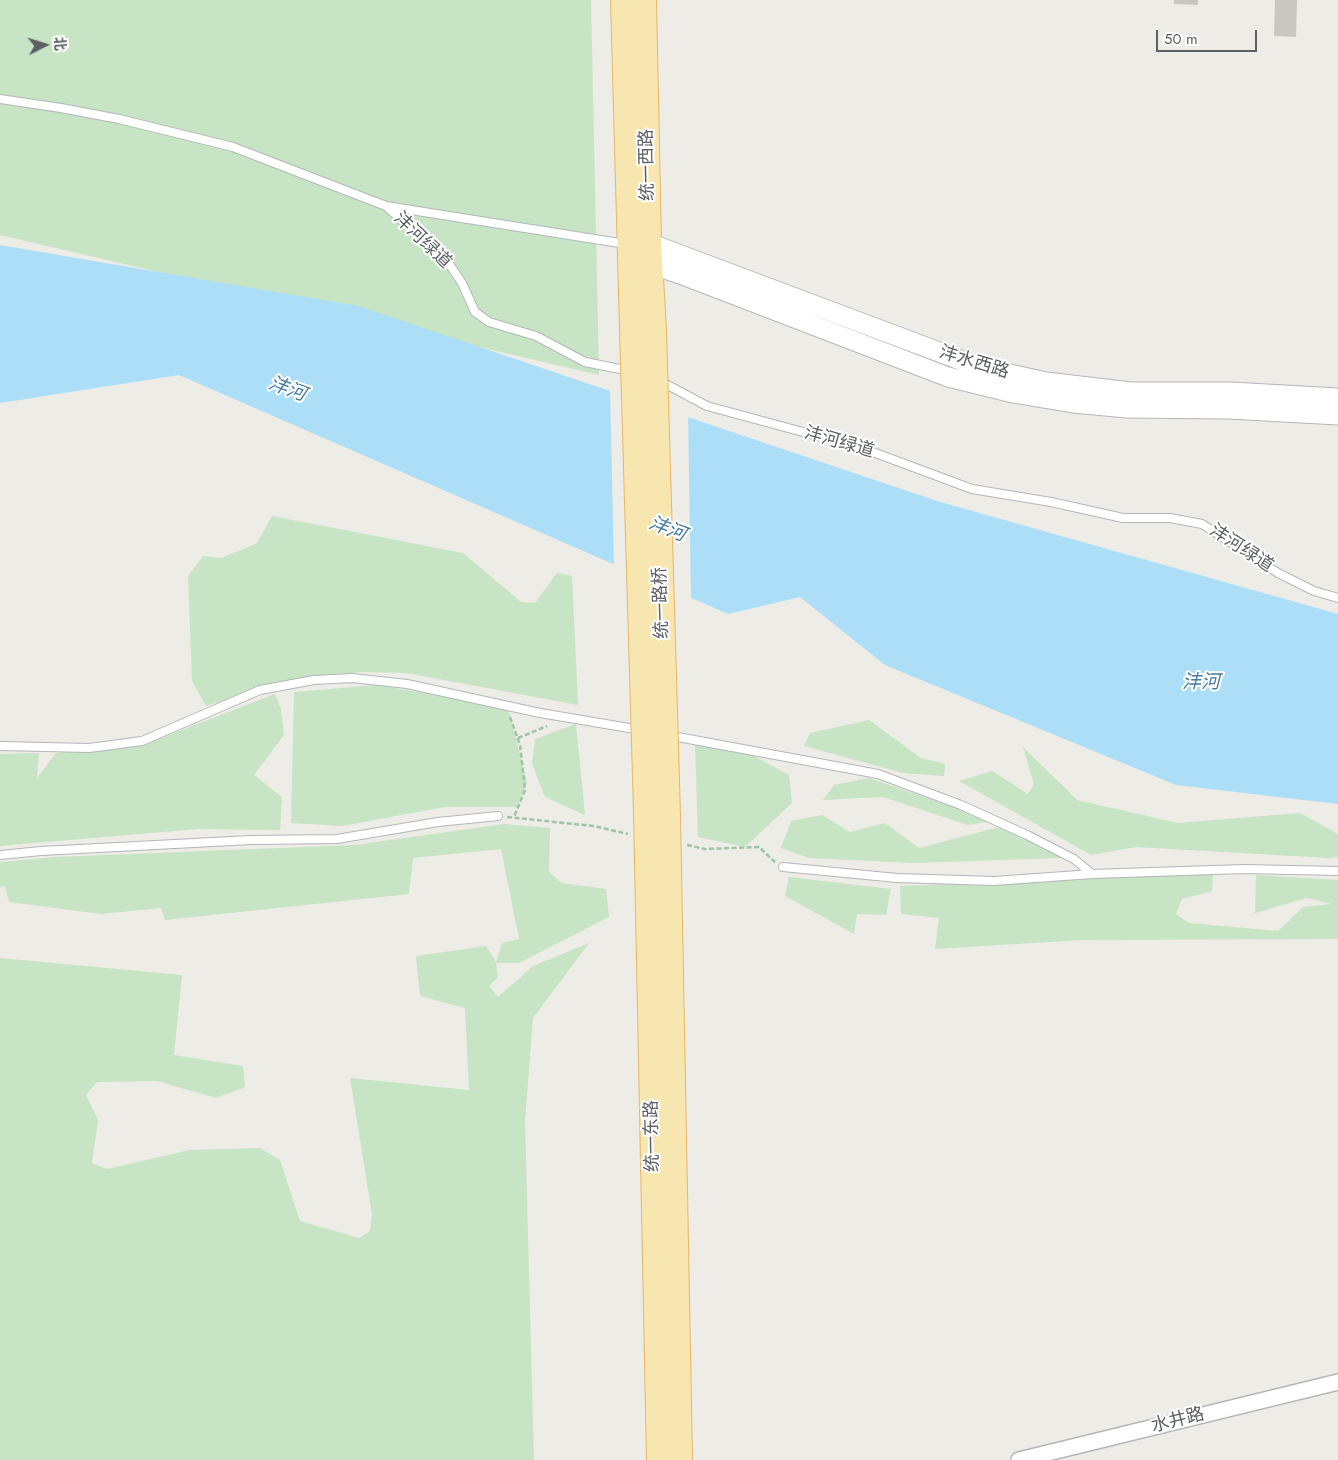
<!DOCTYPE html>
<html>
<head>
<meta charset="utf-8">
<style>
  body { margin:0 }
  #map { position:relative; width:1338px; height:1460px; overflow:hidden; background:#eeece6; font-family:Jost,"Noto Sans SC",sans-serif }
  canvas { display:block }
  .north { position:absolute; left:20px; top:20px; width:50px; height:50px; -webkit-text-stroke:4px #fff; paint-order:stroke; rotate:85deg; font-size:14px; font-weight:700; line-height:20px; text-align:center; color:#5d6165 }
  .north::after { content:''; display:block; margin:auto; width:18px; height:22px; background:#5d6165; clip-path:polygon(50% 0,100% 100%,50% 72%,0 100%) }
  .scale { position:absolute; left:1156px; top:30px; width:101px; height:22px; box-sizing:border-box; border:2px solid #5d6165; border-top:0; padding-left:6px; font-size:15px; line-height:18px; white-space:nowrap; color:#5d6165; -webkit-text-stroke:4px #fff; paint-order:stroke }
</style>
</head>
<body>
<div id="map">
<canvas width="1338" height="1460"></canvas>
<div class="north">北</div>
<div class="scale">50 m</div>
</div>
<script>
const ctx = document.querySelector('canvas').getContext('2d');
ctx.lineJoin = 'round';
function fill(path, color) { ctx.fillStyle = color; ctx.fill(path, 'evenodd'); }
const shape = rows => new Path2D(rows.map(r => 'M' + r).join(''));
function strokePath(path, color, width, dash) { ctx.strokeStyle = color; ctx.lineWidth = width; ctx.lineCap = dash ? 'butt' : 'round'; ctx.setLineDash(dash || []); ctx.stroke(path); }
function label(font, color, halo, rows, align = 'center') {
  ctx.font = font + ' Jost,"Noto Sans SC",sans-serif'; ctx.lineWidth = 4; ctx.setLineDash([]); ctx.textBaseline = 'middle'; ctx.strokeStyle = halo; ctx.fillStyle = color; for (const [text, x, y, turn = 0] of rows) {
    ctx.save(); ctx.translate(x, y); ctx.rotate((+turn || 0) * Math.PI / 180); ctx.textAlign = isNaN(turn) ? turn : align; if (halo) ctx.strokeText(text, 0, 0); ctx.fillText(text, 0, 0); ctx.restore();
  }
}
fill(shape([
  [0,0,591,0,599,375,0,235],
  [272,516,463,553,521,602,535,603,557,573,572,576,578,705,406,673,363,672,301,678,206,706,192,681,188,576,203,556,222,558,257,543],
  [378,685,508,708,527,782,517,807,445,807,342,826,291,823,294,692],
  [275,694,281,709,284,735,254,775,282,797,280,830,198,829,0,846,0,754,39,753,37,778,56,753,161,738],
  [869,720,921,758,945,764,944,776,903,773,804,746,810,733],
  [576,724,585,815,545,797,532,764,535,739],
  [695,743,741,749,789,775,792,803,745,847,698,837],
  [1023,747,1077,800,1178,823,1300,813,1338,834,1338,857,1328,858,1136,847,1091,855,959,781,992,771,1028,794,1034,784],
  [869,778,994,821,968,825,883,797,823,800,834,785],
  [822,815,850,832,885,823,919,848,999,827,1062,858,913,863,809,858,781,848,791,821],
  [504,824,550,828,549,872,562,883,606,889,609,917,519,963,496,963,498,977,489,986,498,997,533,966,589,943,533,1018,525,1121,534,1460,0,1460,0,958,182,975,174,1055,243,1066,245,1087,216,1098,157,1081,97,1082,86,1095,98,1120,92,1163,107,1169,190,1150,260,1148,280,1160,300,1221,359,1238,370,1231,372,1214,350,1078,469,1090,465,1008,420,996,416,956,486,946,496,962,502,943,519,939,501,849,413,858,409,894,165,920,161,908,101,914,9,902,5,886,0,887,0,862,55,857,354,845],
  [1213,874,1212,891,1182,899,1176,914,1189,923,1278,931,1303,907,1332,904,1307,898,1255,913,1256,875,1338,880,1338,939,1082,940,935,949,939,918,901,914,900,886],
  [789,877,891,889,886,915,857,914,854,934,785,896]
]), '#c7e4c4');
fill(shape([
  [0,245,358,306,937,501,1338,614,1338,804,1176,785,885,665,800,597,728,614,179,375,0,403]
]), '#acdef8');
fill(shape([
  [610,388,688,414,691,601,614,567]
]), '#eeece6');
fill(shape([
  [1174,0,1198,0,1198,5,1174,4],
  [1275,0,1297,0,1296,37,1274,36]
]), '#cac7c2');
const service = shape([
  [0,99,61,108,119,119,233,147,386,206,626,244],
  [386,206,447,261,462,283,475,312,489,322,536,336,585,362,630,371],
  [660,381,707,406,862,448,972,489,1051,502,1123,518,1170,518,1202,524,1278,573,1314,591,1338,598],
  [667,735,878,774,961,805,1027,835,1074,859,1092,874,1244,869,1338,871],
  [0,746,89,748,142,741,260,690,314,680,352,678,407,684,540,713,641,730],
  [0,855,41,851,251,840,337,839,438,822,498,816],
  [783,867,897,878,994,881,1092,874]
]);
const minor = shape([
  [1019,1460,1338,1382]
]);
const tertiary = shape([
  [638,239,979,367,1046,382,1131,392,1231,392,1338,398],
  [638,260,680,274,948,377,1013,393,1073,403,1127,408,1229,409,1338,415]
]);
const primary = shape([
  [623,0,632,329],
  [644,0,649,243,654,330],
  [646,812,659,1460],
  [668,816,680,1460]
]);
strokePath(service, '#b3b6b9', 10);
strokePath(minor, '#b3b6b9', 18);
strokePath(tertiary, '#b3b6b9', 21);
strokePath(primary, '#e6b767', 26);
strokePath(shape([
  [510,717,520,745,525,790,514,817],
  [518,738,547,726],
  [507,817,594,826,628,834],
  [687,845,705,849,759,847,775,862]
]), '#9ec4a6', 2.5, [5, 2.5]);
strokePath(service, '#fff', 8);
strokePath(minor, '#fff', 15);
strokePath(tertiary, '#fff', 19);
strokePath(primary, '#f8e6b1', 24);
const primaryBridge = shape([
  [632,329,646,812],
  [654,330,668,816]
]);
strokePath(primaryBridge, '#e6b767', 26, []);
strokePath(primaryBridge, '#f8e6b1', 24);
label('18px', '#5d6165', '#fff', [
  ["统一西路",648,165,-91],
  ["沣河绿道",422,241,44],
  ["沣水西路",974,363,17],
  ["沣河绿道",839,443,16],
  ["沣河绿道",1241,549,33],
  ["统一路桥",662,603,-92],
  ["统一东路",653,1136,-91],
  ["水井路",1178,1421,-14]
]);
label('italic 19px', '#477ba1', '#fff', [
  ["沣河",287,390,20],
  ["沣河",667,530,21],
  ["沣河",1201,683]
]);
</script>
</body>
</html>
